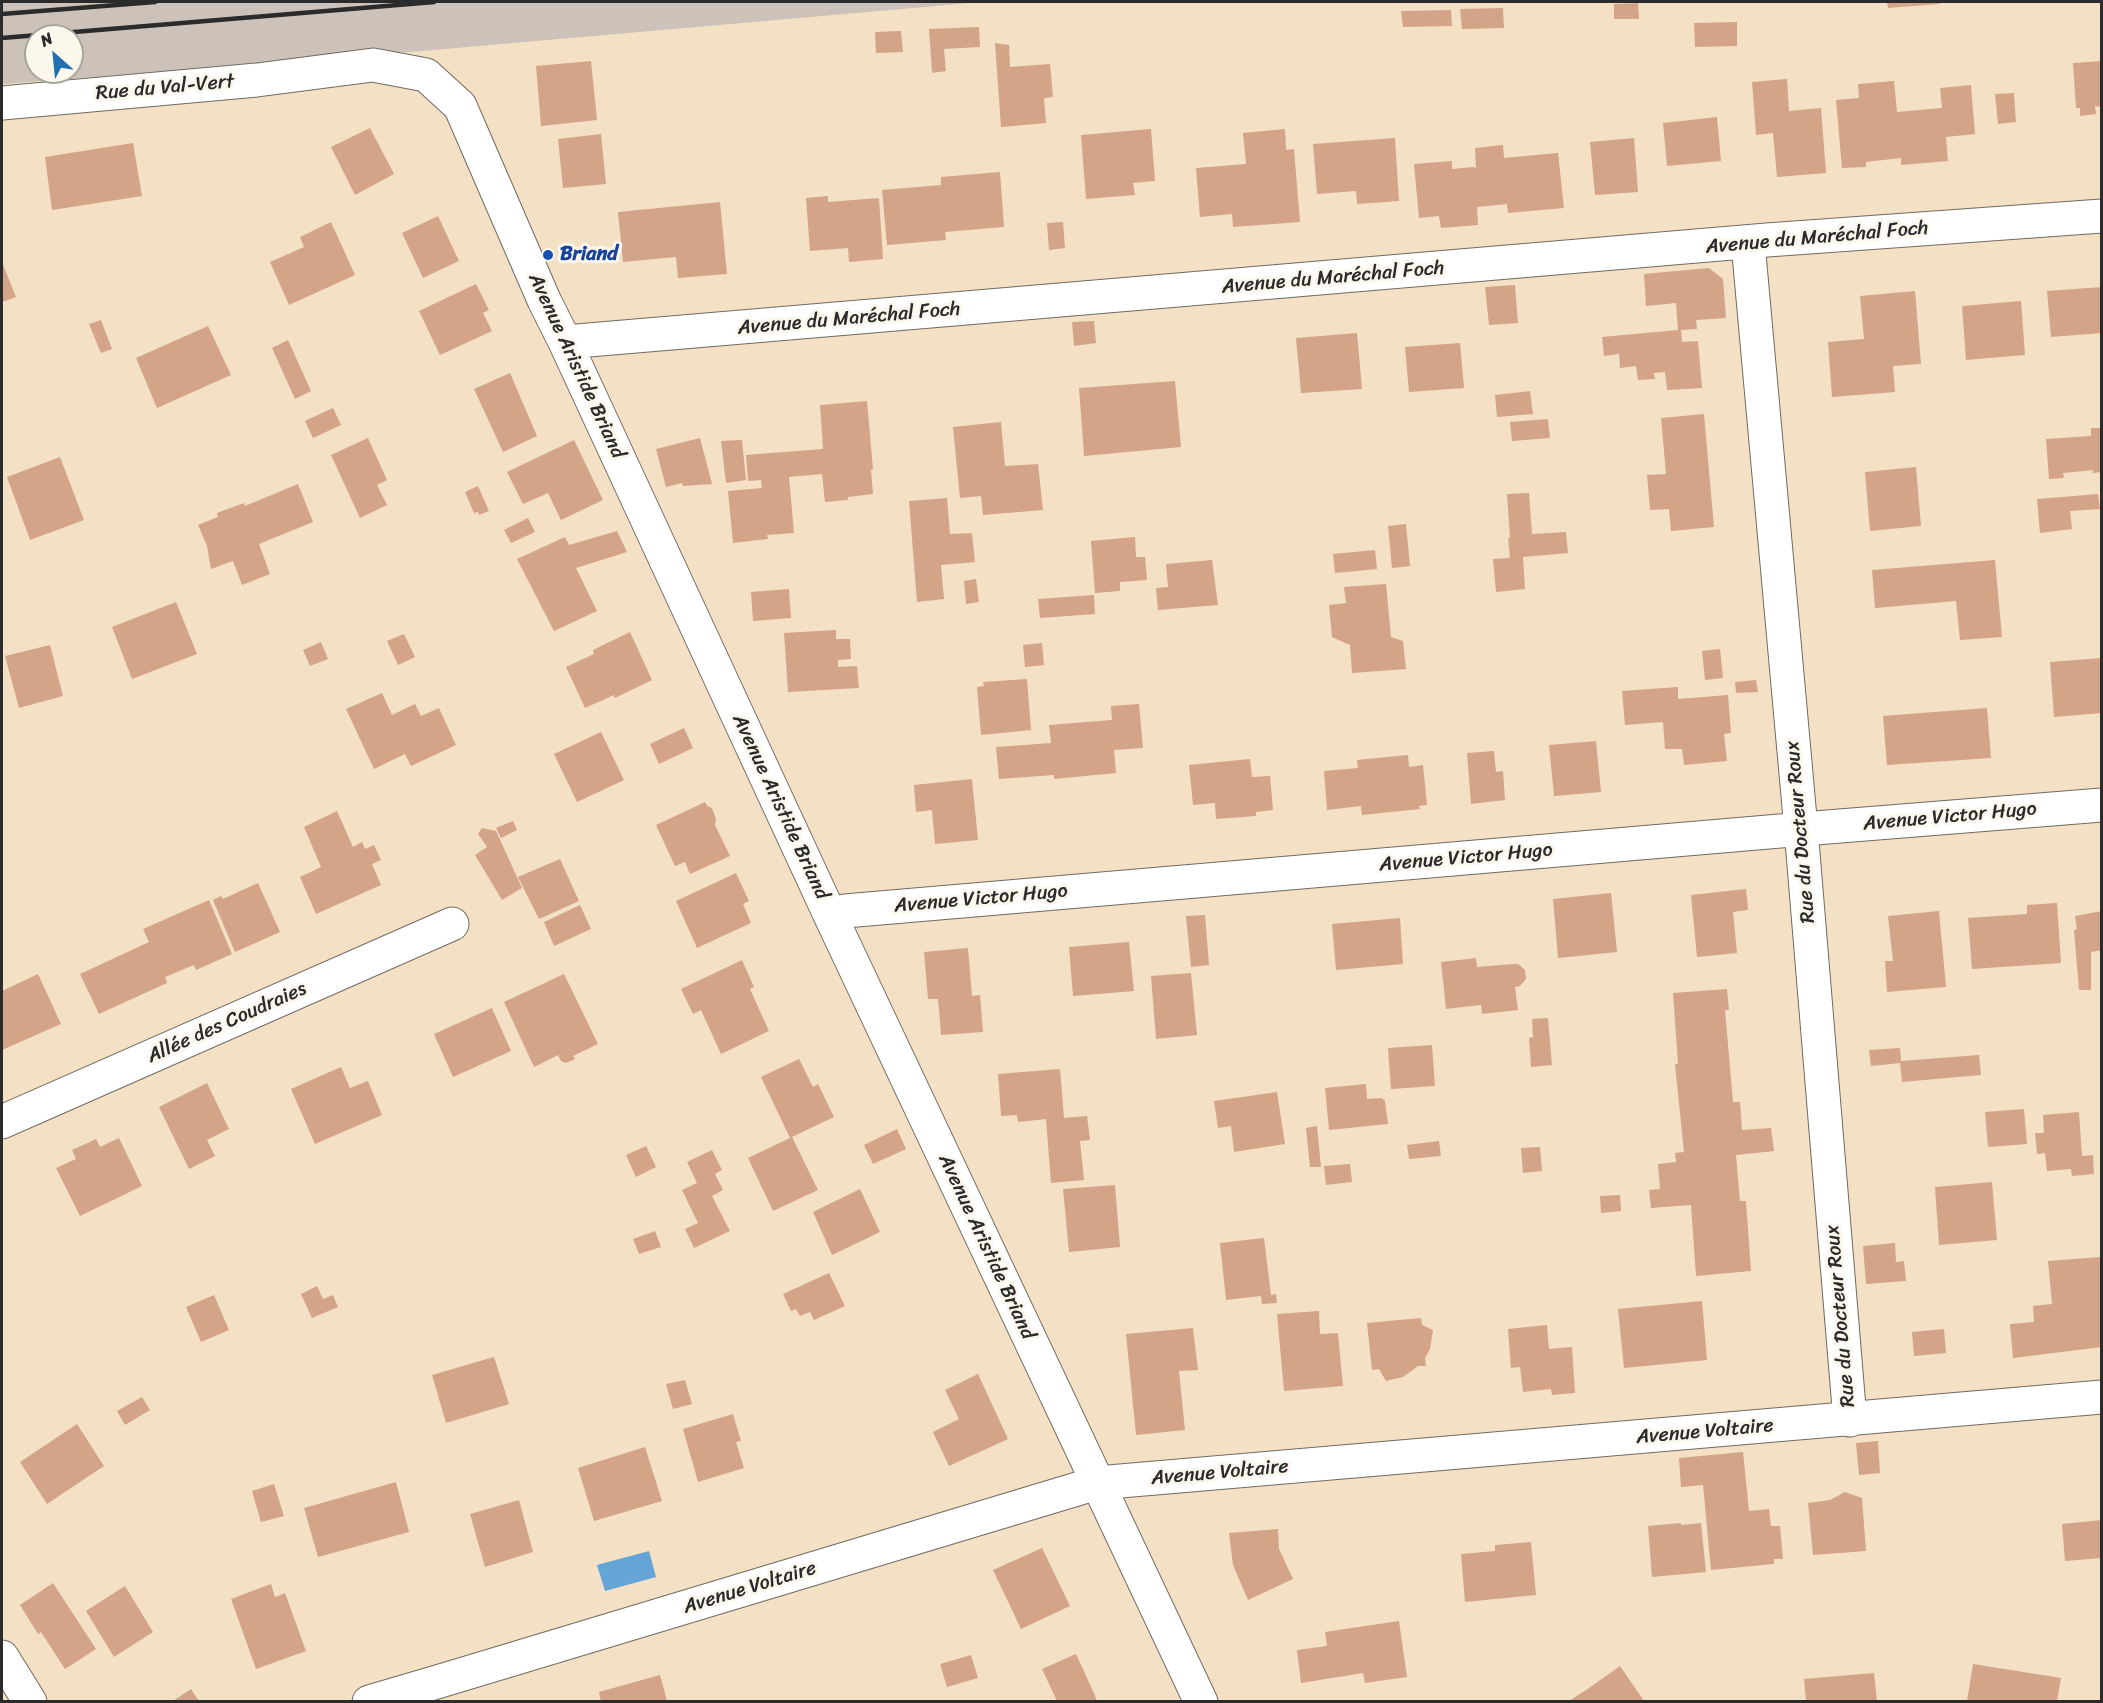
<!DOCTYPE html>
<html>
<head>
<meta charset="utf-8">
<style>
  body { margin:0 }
  #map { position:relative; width:2103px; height:1703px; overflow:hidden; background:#f4e0c4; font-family:Sriracha,sans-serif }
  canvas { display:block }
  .frame { position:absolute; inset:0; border:3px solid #2b2b2b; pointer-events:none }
  .north { position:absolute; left:24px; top:24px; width:60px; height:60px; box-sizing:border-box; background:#fbf7ec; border:2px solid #a8a59f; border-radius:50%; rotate:333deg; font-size:16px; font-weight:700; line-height:24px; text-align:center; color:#2b2b2b }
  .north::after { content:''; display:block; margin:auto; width:21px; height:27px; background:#1f6fb2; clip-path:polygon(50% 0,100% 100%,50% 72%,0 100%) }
</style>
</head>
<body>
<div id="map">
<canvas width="2103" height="1703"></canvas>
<div class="frame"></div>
<div class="north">N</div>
</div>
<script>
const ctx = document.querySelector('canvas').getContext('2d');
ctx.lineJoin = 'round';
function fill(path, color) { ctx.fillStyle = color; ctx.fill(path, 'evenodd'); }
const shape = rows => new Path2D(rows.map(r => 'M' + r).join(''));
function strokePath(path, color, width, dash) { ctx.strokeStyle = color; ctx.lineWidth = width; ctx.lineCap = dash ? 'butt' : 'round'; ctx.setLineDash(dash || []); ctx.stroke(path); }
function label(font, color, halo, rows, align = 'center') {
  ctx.font = font + ' Sriracha,sans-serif'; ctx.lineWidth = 6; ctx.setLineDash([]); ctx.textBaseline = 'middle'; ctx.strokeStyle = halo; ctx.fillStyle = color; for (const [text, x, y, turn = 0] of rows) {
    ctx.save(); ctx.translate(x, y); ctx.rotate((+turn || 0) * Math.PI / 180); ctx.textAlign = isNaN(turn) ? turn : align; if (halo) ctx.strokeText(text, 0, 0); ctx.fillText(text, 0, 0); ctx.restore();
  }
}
fill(shape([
  [2,2,982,2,262,65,2,84],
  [36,36,72,36,72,72,36,72]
]), '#ccc2b9');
fill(shape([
  [649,1551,656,1577,605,1591,597,1565]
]), '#65a4d7');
fill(shape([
  [1887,2,1940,2,1940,4,1888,8],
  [1638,3,1639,19,1614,19,1614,4],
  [1503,8,1504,28,1462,29,1460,9],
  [1451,10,1452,26,1403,27,1401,11],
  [1737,22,1737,46,1695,47,1694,23],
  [979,27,980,47,944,49,946,71,932,73,929,29],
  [901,31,903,52,876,53,875,32],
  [995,43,1009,45,1010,67,1050,64,1053,97,1044,98,1046,123,1001,127],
  [591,61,597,120,541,126,536,66],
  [2102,61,2101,107,2095,106,2096,114,2080,116,2080,108,2076,108,2073,63],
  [1787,79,1789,111,1821,108,1826,173,1777,177,1773,133,1756,135,1752,82],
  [1894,81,1897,112,1942,108,1940,88,1971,85,1975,134,1946,137,1948,161,1901,165,1901,158,1866,162,1866,167,1842,168,1836,100,1859,98,1858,84],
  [2014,93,2016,122,1998,124,1995,94],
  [1717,117,1721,161,1667,166,1663,123],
  [370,128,394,174,355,195,331,147],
  [1151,129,1155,181,1133,183,1135,195,1086,199,1081,135],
  [1285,129,1286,150,1294,149,1300,222,1233,227,1232,214,1200,217,1196,168,1246,164,1243,133],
  [601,134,606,184,563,188,558,139],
  [1395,138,1399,201,1357,204,1356,191,1317,194,1313,144],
  [1634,138,1638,192,1595,195,1590,142],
  [133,143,142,196,52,210,45,157],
  [1503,145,1504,158,1558,153,1564,208,1508,213,1507,204,1477,207,1478,225,1441,228,1439,216,1419,218,1414,164,1452,161,1452,169,1474,167,1476,169,1475,148],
  [1000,172,1004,227,945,232,946,240,887,245,882,190,941,185,941,177],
  [828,196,828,202,879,198,883,259,849,262,848,248,810,251,806,198],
  [720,202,727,274,678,278,676,257,623,262,618,212],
  [438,216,459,261,423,278,402,233],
  [331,222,355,275,289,305,270,262,304,247,300,237],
  [1063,222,1065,248,1049,250,1047,223],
  [2,262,16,297,2,302],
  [1709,268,1723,279,1726,318,1696,320,1697,329,1681,330,1682,342,1698,341,1702,388,1667,390,1665,372,1654,373,1655,379,1638,380,1636,366,1620,368,1619,354,1604,356,1602,337,1678,330,1676,303,1646,306,1644,274],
  [476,284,489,310,483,313,492,331,440,355,419,311],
  [1515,285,1518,323,1489,325,1485,287],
  [2102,287,2102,333,2051,337,2047,291],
  [1915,291,1921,364,1893,366,1895,392,1832,397,1828,342,1864,339,1860,296],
  [2021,301,2025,355,1966,360,1962,306],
  [101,320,112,349,101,353,89,324],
  [1094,321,1096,343,1074,346,1072,322],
  [208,326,231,375,157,408,136,358],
  [1357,333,1362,389,1301,393,1296,338],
  [288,340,311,391,295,399,272,348],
  [1460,343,1464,388,1409,392,1405,347],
  [510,373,537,436,503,452,474,389],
  [1175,381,1181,447,1084,456,1079,388],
  [1530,391,1533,414,1497,417,1495,395],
  [867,401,873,469,871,470,873,494,848,497,848,500,825,502,822,474,789,477,794,533,767,535,768,539,733,543,728,491,762,488,761,480,748,481,746,455,823,449,820,405],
  [333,408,341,425,313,438,305,421],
  [1704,414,1714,527,1671,531,1669,509,1650,510,1647,475,1666,474,1661,418],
  [1548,419,1550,438,1512,441,1510,422],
  [1001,422,1005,466,1038,464,1043,510,983,515,981,496,960,498,953,427],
  [2091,428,2102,428,2102,472,2093,473,2093,470,2063,473,2064,478,2049,479,2046,439,2091,436],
  [368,438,387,480,377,485,387,505,360,518,331,455],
  [700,438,712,484,683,486,682,483,666,487,656,449],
  [574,440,603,500,561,520,548,493,523,504,507,472],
  [742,440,746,480,726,483,721,441],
  [60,457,84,520,30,540,7,477],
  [1916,467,1921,526,1870,531,1865,472],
  [298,484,313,522,259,544,270,574,242,585,233,561,211,569,207,546,198,525,218,517,217,513,244,503,245,506],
  [478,486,489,511,479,515,478,512,474,513,465,492],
  [1529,493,1532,534,1566,532,1568,553,1523,557,1525,589,1496,592,1493,559,1510,558,1508,538,1510,538,1507,494],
  [2098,494,2100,509,2070,511,2072,529,2040,533,2037,499],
  [947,498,950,534,972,533,975,562,941,565,944,599,917,602,909,501],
  [528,518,535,532,511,543,504,530],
  [1406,524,1410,566,1392,568,1388,526],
  [617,531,627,552,576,568,597,611,554,631,517,559,565,537,569,545],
  [1135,537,1136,557,1145,557,1147,580,1120,582,1120,591,1095,593,1091,541],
  [1375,550,1377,569,1335,573,1333,554],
  [1212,560,1218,605,1158,610,1156,588,1168,587,1166,564],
  [1995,560,2002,637,1960,640,1956,601,1875,608,1872,570],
  [976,579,979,602,966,604,964,581],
  [1386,584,1391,637,1403,641,1406,669,1352,673,1350,645,1332,637,1329,605,1346,603,1344,587],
  [789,589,791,618,753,621,751,592],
  [1094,595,1095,614,1040,618,1038,599],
  [176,602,197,654,132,679,112,627],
  [836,630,836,639,850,639,851,659,838,660,838,667,857,666,859,688,788,692,784,633],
  [630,632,652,680,615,698,614,695,585,708,566,667,594,654,593,650],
  [404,634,415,657,398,665,387,641],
  [321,642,328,659,310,666,303,650],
  [1042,643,1044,665,1025,667,1023,645],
  [50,645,63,696,19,708,5,656],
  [1720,649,1723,678,1705,680,1702,651],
  [2102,658,2102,713,2054,717,2050,662],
  [1027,679,1031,730,981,735,977,687,984,686,983,682],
  [1756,680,1758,692,1736,693,1735,682],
  [1678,687,1678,699,1728,695,1731,733,1724,734,1727,761,1684,765,1682,749,1665,749,1663,722,1625,725,1622,691],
  [382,693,392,715,415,704,421,716,439,708,456,745,411,766,405,754,374,769,346,709],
  [1139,704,1143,748,1114,750,1116,773,1054,779,1054,775,999,779,996,747,1051,743,1049,725,1112,720,1111,706],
  [1987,708,1991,758,1887,765,1883,716],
  [684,728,693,748,659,764,650,744],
  [601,732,624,780,577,802,554,754],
  [1596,741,1601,792,1554,796,1549,745],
  [1494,751,1496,772,1503,771,1505,800,1471,804,1467,753],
  [1408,755,1409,767,1423,765,1427,805,1419,806,1420,809,1362,815,1361,806,1327,810,1324,771,1358,768,1357,760],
  [1250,759,1252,777,1270,776,1273,810,1256,812,1256,816,1216,819,1215,803,1193,805,1189,765],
  [972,779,978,840,935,844,932,810,916,812,914,785],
  [705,802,707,806,712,808,716,819,715,825,730,856,690,874,685,862,675,866,656,825],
  [337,811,353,847,362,842,365,849,374,845,381,860,372,864,381,885,316,914,300,877,321,867,304,827],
  [513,821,517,830,501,838,496,828],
  [482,828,496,831,522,888,502,900,475,855,487,847,478,834],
  [560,859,579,901,539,919,518,877],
  [736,873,749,901,743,904,751,923,697,948,676,901],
  [258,883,280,932,235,952,213,900,221,896,223,899],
  [1746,889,1748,910,1733,912,1737,953,1697,957,1691,895],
  [1611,893,1617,952,1558,958,1553,899],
  [209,900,232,954,196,970,194,965,165,977,167,983,99,1014,80,974,149,942,143,929],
  [2057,903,2061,963,1972,969,1968,918,2027,914,2027,905],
  [580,905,591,929,554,946,544,922],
  [1939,911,1946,987,1887,992,1885,961,1893,961,1888,916],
  [2102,911,2102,950,2091,952,2091,990,2079,990,2074,930,2077,929,2075,916],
  [1205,915,1209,965,1191,967,1186,916],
  [1400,918,1403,964,1336,970,1332,924],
  [1129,942,1134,991,1073,996,1069,947],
  [968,948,972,996,980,995,983,1032,941,1035,938,999,928,999,924,952],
  [1476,958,1477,967,1513,964,1518,964,1525,970,1526,979,1520,986,1515,987,1518,1010,1482,1014,1481,1005,1446,1009,1441,962],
  [742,960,754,987,750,989,769,1031,721,1054,701,1010,693,1014,681,989],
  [1191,973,1197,1035,1156,1039,1151,976],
  [38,974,61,1024,2,1050,2,991],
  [564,974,598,1044,573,1056,575,1059,566,1063,561,1061,558,1055,534,1067,504,1002],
  [1727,989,1729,1010,1725,1010,1733,1102,1740,1102,1742,1130,1771,1128,1774,1151,1736,1155,1740,1201,1746,1201,1751,1271,1696,1276,1691,1205,1651,1208,1649,1190,1660,1189,1658,1164,1676,1162,1675,1153,1684,1152,1675,1064,1678,1064,1673,993],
  [492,1008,511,1051,453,1077,434,1034],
  [1548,1018,1552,1065,1531,1067,1529,1038,1533,1037,1532,1019],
  [1432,1045,1435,1086,1391,1089,1388,1048],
  [1900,1048,1901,1061,1979,1055,1981,1075,1902,1082,1900,1063,1871,1066,1869,1050],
  [799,1059,813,1087,818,1084,834,1117,792,1137,818,1190,773,1211,748,1158,790,1138,761,1077],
  [341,1067,350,1088,368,1081,382,1115,315,1144,291,1089],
  [1060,1069,1064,1118,1087,1116,1090,1140,1080,1141,1084,1180,1051,1183,1046,1119,1018,1122,1017,1115,1001,1116,998,1074],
  [207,1083,229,1129,207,1140,215,1156,189,1169,159,1107],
  [1366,1084,1367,1099,1382,1098,1385,1101,1388,1124,1329,1130,1325,1088],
  [1277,1092,1285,1144,1234,1152,1231,1126,1218,1128,1214,1101],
  [2024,1109,2027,1144,1988,1147,1985,1112],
  [2079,1112,2082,1156,2093,1155,2094,1174,2072,1176,2071,1169,2047,1171,2045,1153,2037,1154,2035,1133,2044,1133,2043,1115],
  [1317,1126,1321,1167,1310,1167,1306,1128],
  [897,1129,906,1149,873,1164,864,1145],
  [119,1138,142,1186,80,1216,56,1168,76,1159,72,1150,96,1139,100,1147],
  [1439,1141,1441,1156,1409,1159,1407,1145],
  [646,1146,656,1167,636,1177,626,1155],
  [1540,1147,1542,1171,1523,1173,1521,1148],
  [712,1150,722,1170,715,1174,723,1190,712,1196,730,1231,694,1248,685,1229,698,1223,682,1190,697,1183,687,1162],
  [1350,1164,1352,1182,1326,1185,1324,1166],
  [1992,1182,1997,1240,1939,1245,1935,1187],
  [1115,1185,1120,1247,1069,1252,1063,1189],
  [860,1189,880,1232,832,1255,813,1212],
  [1620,1195,1621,1211,1601,1213,1600,1196],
  [655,1231,661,1247,639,1254,633,1239],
  [1264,1238,1271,1295,1276,1294,1277,1303,1262,1304,1261,1296,1226,1300,1220,1243],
  [1895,1243,1896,1262,1904,1261,1906,1281,1866,1284,1863,1246],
  [2101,1257,2102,1347,2013,1358,2010,1324,2034,1322,2033,1306,2052,1304,2048,1261],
  [829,1273,845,1306,814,1320,810,1312,800,1316,796,1309,791,1311,783,1294],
  [317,1286,323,1299,333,1295,338,1307,312,1318,301,1294],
  [214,1295,229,1330,201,1342,186,1307],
  [1702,1301,1707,1360,1624,1368,1618,1309],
  [1319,1311,1320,1334,1338,1333,1343,1386,1284,1391,1277,1314],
  [1421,1318,1422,1325,1433,1330,1430,1349,1425,1358,1426,1366,1418,1366,1403,1377,1386,1381,1379,1369,1372,1370,1367,1323],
  [1547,1325,1549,1349,1572,1347,1575,1393,1552,1395,1551,1389,1523,1392,1520,1367,1511,1368,1508,1329],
  [1193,1328,1198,1370,1179,1371,1185,1430,1136,1435,1126,1334],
  [1944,1329,1946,1353,1914,1356,1912,1332],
  [494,1357,509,1404,446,1423,432,1375],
  [978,1374,1008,1439,949,1466,933,1432,959,1419,945,1390],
  [685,1380,692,1404,673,1409,666,1384],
  [142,1397,150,1410,125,1425,117,1411],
  [733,1414,741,1441,736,1442,744,1468,698,1482,683,1429],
  [77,1424,104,1466,47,1504,20,1462],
  [1878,1441,1880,1473,1859,1475,1856,1443],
  [645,1447,662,1501,594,1521,578,1468],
  [1743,1452,1749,1511,1769,1509,1771,1526,1780,1526,1783,1559,1774,1559,1774,1564,1711,1570,1703,1485,1681,1487,1679,1458],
  [396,1482,409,1532,318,1557,304,1508],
  [274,1484,284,1516,261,1522,252,1491],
  [1845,1492,1862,1498,1866,1551,1813,1555,1808,1503,1830,1500],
  [519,1500,533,1552,485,1567,470,1514],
  [2102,1520,2102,1558,2065,1561,2062,1524],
  [1681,1523,1681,1525,1701,1523,1706,1572,1652,1577,1648,1526],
  [1278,1529,1279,1549,1293,1579,1248,1600,1233,1565,1229,1533],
  [1531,1542,1536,1595,1465,1602,1461,1554,1495,1551,1495,1545],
  [1042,1548,1070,1606,1021,1629,993,1570],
  [53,1583,96,1649,65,1669,41,1632,38,1634,20,1605],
  [271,1584,275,1597,285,1593,306,1651,256,1669,231,1599],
  [125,1586,153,1632,114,1657,86,1611],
  [1399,1621,1407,1677,1365,1683,1363,1673,1301,1683,1297,1650,1327,1646,1325,1632],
  [1076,1654,1093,1691,1097,1701,1057,1701,1042,1669],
  [971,1655,978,1678,947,1687,940,1664],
  [1973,1664,2061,1678,2057,1701,1967,1701],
  [1620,1666,1644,1701,1569,1701,1589,1688],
  [1874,1673,1877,1701,1806,1701,1804,1679],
  [660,1675,667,1701,601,1701,599,1692],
  [191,1689,199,1701,173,1701]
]), '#d3a488');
const minor = shape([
  [2,103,257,80,373,65,426,75,460,106,544,300,565,342,830,915,1201,1702],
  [1748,243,1801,829,1850,1420],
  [565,342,1767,240,2102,216],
  [830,915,845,911,1815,828,2102,805],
  [2,1122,452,924],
  [2,1657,30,1702],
  [369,1702,447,1679,1097,1483,2102,1397]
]);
strokePath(minor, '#716a61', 35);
strokePath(minor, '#fff', 33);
strokePath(shape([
  [2,14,155,2],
  [2,38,434,2]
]), '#2b2b2b', 4.5);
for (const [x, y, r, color] of [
  [548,255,6,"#1a4fb4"]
]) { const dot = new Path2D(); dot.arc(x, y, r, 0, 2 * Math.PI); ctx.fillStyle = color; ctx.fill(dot); strokePath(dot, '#fbf7ec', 2); }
label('20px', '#2b2b2b', '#fbf7ec', [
  ["Rue du Val-Vert",165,88,-5],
  ["Avenue du Maréchal Foch",1817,238,-5],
  ["Avenue du Maréchal Foch",1333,278,-5],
  ["Avenue du Maréchal Foch",849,319,-5],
  ["Avenue Aristide Briand",576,366,65],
  ["Avenue Aristide Briand",780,807,65],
  ["Avenue Victor Hugo",1950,817,-5],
  ["Rue du Docteur Roux",1801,832,-95],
  ["Avenue Victor Hugo",1466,858,-5],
  ["Avenue Victor Hugo",981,899,-5],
  ["Allée des Coudraies",227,1023,-24],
  ["Avenue Aristide Briand",986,1247,65],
  ["Rue du Docteur Roux",1841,1316,-95],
  ["Avenue Voltaire",1705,1432,-5],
  ["Avenue Voltaire",1220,1473,-5],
  ["Avenue Voltaire",750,1588,-17]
]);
label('bold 20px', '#164399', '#fbf7ec', [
  ["Briand",560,255]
], 'left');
</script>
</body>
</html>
